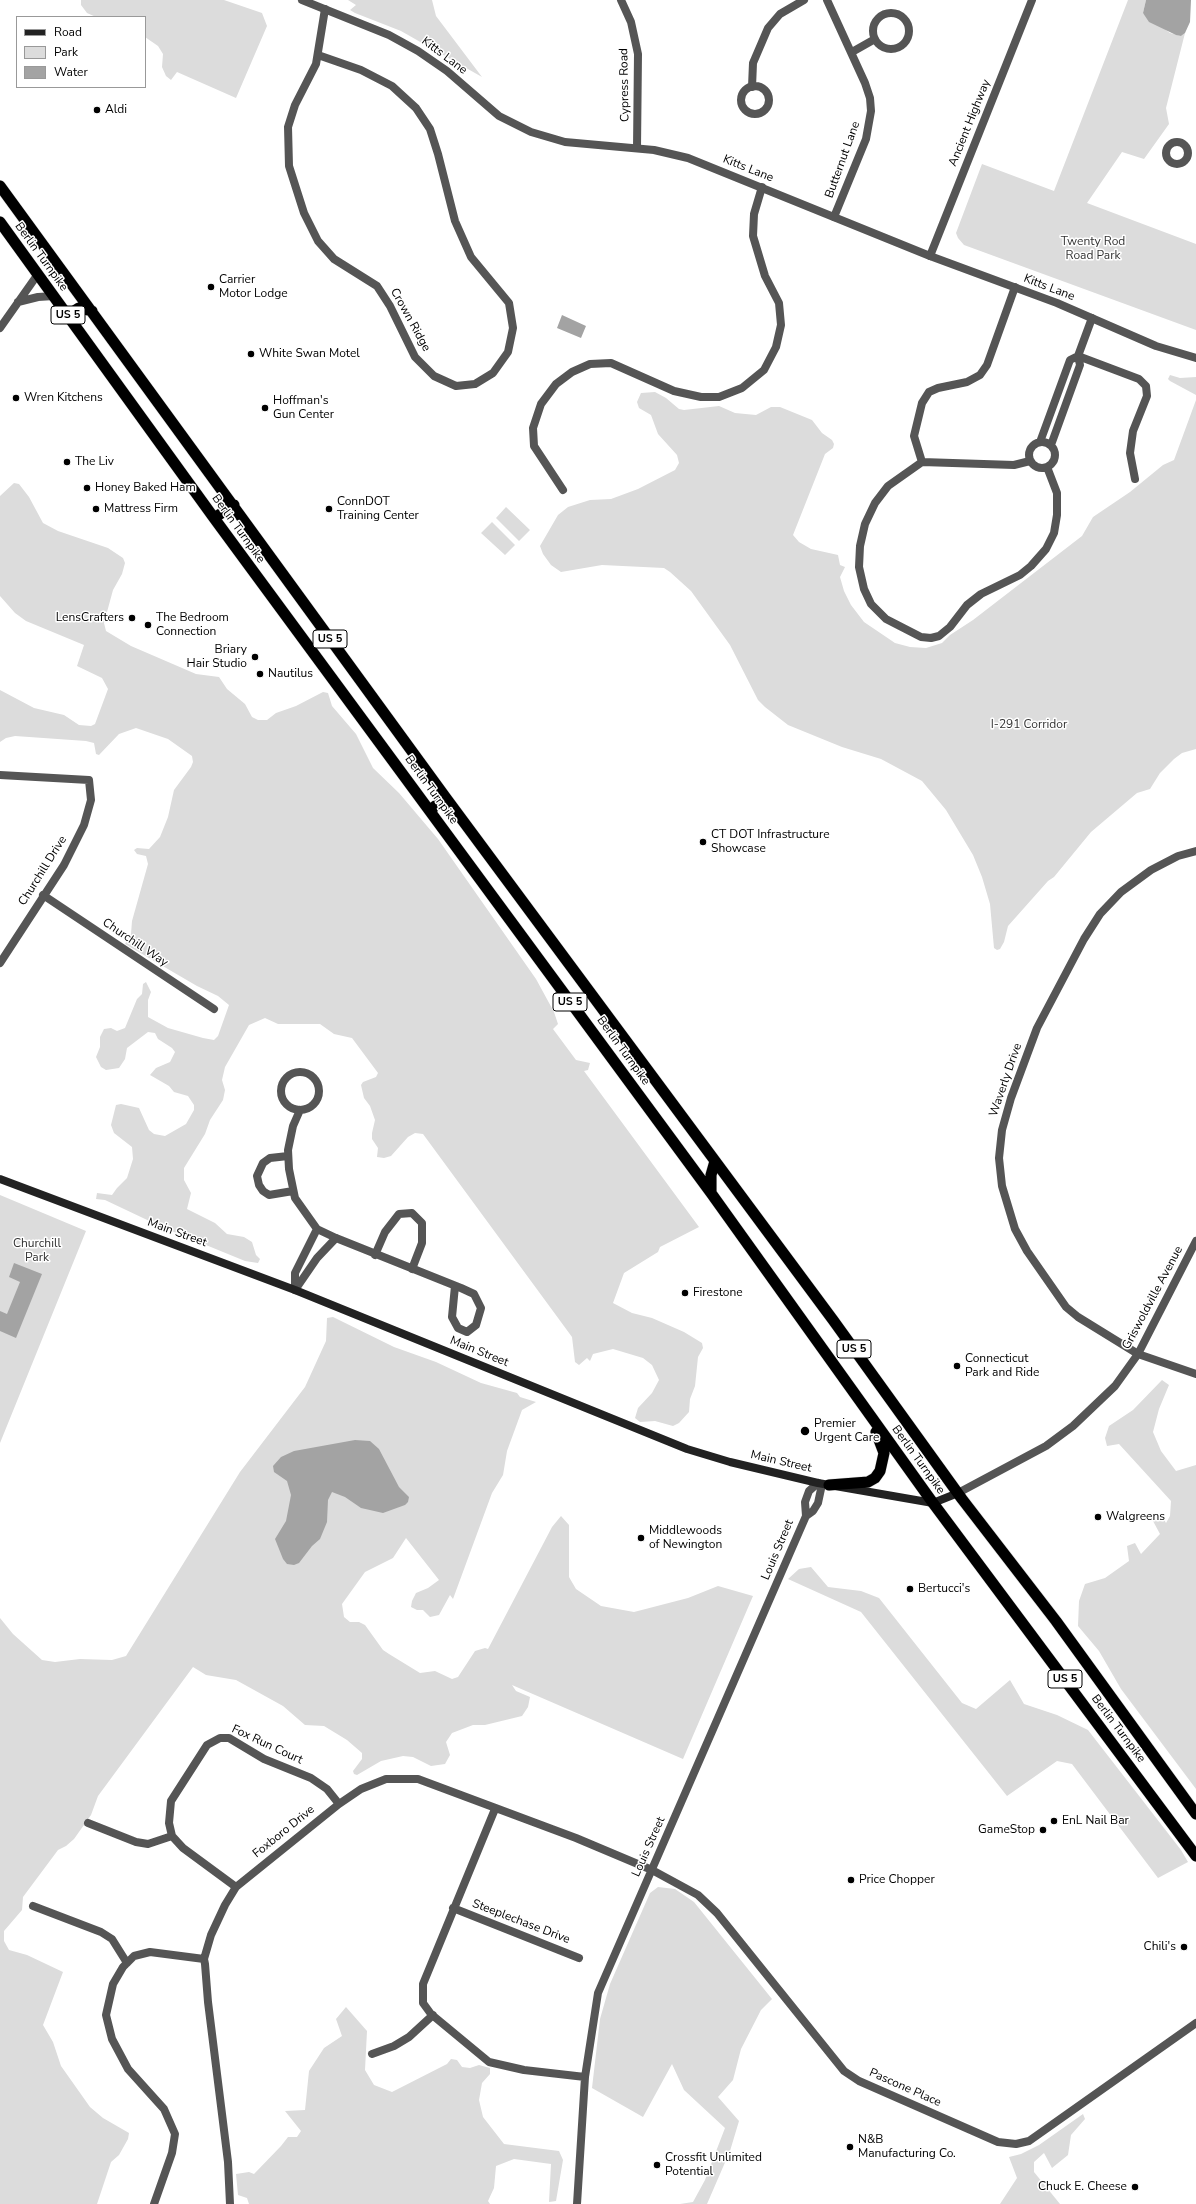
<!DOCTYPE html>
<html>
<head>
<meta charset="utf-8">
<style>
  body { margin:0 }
  #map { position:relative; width:1196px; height:2204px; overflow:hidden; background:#fff; font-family:"Nunito Sans",sans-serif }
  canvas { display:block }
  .legend { position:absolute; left:16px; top:16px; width:130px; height:72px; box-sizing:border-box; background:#fff; border:1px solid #999; margin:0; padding:5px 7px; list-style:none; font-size:12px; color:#000 }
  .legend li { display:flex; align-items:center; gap:8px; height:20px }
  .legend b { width:20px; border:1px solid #999 }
</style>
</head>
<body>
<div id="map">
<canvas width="1196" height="2204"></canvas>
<ul class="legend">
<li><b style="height:5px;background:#222"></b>Road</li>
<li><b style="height:11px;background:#dcdcdc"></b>Park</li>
<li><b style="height:11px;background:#a3a3a3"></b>Water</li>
</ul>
</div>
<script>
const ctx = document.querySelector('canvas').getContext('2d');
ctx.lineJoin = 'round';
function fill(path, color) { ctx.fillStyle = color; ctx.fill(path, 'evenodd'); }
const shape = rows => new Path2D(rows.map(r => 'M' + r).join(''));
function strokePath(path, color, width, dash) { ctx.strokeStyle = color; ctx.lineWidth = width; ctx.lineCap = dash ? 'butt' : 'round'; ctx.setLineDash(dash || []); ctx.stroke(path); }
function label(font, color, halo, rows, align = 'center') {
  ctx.font = font + ' "Nunito Sans",sans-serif'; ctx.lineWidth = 3; ctx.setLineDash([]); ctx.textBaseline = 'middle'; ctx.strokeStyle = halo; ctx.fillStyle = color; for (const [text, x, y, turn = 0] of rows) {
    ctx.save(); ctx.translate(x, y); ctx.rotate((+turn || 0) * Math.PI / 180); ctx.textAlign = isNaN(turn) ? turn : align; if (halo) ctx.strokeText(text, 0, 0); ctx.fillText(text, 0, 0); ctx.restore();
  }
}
fill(shape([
  [81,0,224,0,262,13,267,26,236,98,177,72,171,80,166,76,162,67,163,54,158,46,145,37,145,17,96,17,87,13,81,5],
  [348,0,432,0,436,16,482,77,401,31,355,13,350,10,356,5],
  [1128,0,1146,0,1143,13,1170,33,1181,36,1185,33,1166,108,1169,124,1144,159,1122,152,1087,203,1196,244,1196,330,964,245,958,238,956,233,982,164,1054,191],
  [1170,375,1180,378,1196,377,1196,395,1170,381,1168,379],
  [655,392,666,398,679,409,684,410,719,406,735,413,756,415,771,407,780,407,812,420,822,433,832,440,834,444,833,448,825,454,793,535,799,542,811,549,838,555,840,565,845,567,840,577,844,591,851,605,864,622,895,643,910,647,926,648,942,643,950,635,973,620,1082,536,1093,517,1130,492,1163,465,1174,460,1196,400,1196,749,1182,753,1174,759,1160,773,1150,789,1137,793,1091,832,1054,877,1048,881,1008,926,1004,942,1000,949,997,950,994,948,990,904,982,877,973,855,946,810,922,781,881,759,842,747,788,725,765,707,758,700,730,645,691,591,670,572,664,568,602,565,561,572,551,565,543,554,540,546,558,515,568,507,590,500,611,499,638,489,675,470,679,463,677,455,658,434,651,415,639,408,637,402,641,393],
  [14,483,19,484,29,497,43,523,58,531,108,548,123,558,125,563,122,574,113,590,104,623,106,631,131,646,196,674,219,677,227,689,245,704,252,717,258,720,267,720,276,713,296,706,323,692,328,693,332,706,356,734,373,768,399,793,438,839,536,979,554,1012,558,1024,553,1029,576,1060,590,1063,588,1070,584,1071,699,1227,660,1247,658,1252,624,1273,613,1303,632,1313,652,1318,684,1332,702,1343,703,1348,698,1357,695,1386,690,1399,689,1412,679,1423,673,1426,655,1421,640,1422,635,1418,638,1408,652,1393,659,1380,652,1365,643,1358,613,1349,593,1354,590,1361,587,1358,579,1365,575,1362,572,1337,423,1134,415,1133,408,1137,391,1156,384,1158,377,1157,378,1148,372,1139,372,1133,375,1120,370,1106,364,1098,361,1085,363,1082,376,1077,378,1073,352,1038,334,1034,320,1024,278,1024,265,1018,249,1025,225,1067,222,1080,225,1090,223,1100,210,1120,205,1134,184,1168,184,1180,191,1193,187,1209,215,1223,227,1234,244,1237,252,1242,256,1255,260,1259,258,1263,245,1261,162,1227,105,1200,96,1199,97,1193,112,1195,117,1188,127,1178,133,1159,132,1147,114,1133,111,1125,116,1105,121,1104,139,1108,149,1130,154,1134,165,1136,186,1124,194,1110,194,1105,188,1096,174,1092,169,1086,150,1075,156,1068,170,1062,175,1052,172,1048,158,1039,155,1033,148,1032,127,1048,125,1059,119,1068,106,1070,101,1067,96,1057,100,1047,100,1037,104,1029,111,1028,117,1031,125,1028,137,999,142,994,143,984,146,982,151,992,148,1000,148,1017,168,1028,203,1038,214,1040,218,1036,229,1005,218,996,197,986,125,944,131,934,132,921,148,864,146,856,137,854,134,850,137,848,149,849,160,837,168,817,174,790,191,767,193,762,192,756,168,739,136,728,119,734,99,755,96,754,94,743,86,741,15,736,6,738,0,742,0,690,34,708,64,715,79,725,91,726,95,724,108,689,102,678,77,666,84,645,26,621,15,613,0,596,0,496],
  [506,507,530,530,519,541,496,518],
  [492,522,515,545,505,555,481,533],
  [0,1195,86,1231,0,1443],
  [333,1317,394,1347,436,1362,481,1383,517,1393,520,1397,536,1402,522,1410,507,1451,503,1475,492,1493,453,1599,450,1595,439,1615,430,1617,423,1610,417,1610,411,1607,412,1601,416,1593,428,1588,439,1580,406,1538,393,1558,365,1572,342,1604,344,1617,350,1622,359,1622,365,1625,383,1650,389,1654,420,1673,435,1671,452,1679,458,1677,475,1651,485,1648,488,1649,552,1527,561,1516,569,1525,569,1577,576,1589,601,1606,634,1612,688,1598,718,1586,753,1596,683,1759,512,1685,516,1691,530,1697,528,1707,522,1716,485,1725,473,1725,452,1733,446,1742,450,1755,445,1764,431,1766,413,1757,403,1756,381,1761,357,1775,354,1774,353,1771,362,1759,362,1753,347,1740,324,1726,305,1725,283,1706,236,1680,206,1675,193,1667,98,1796,91,1815,74,1839,66,1846,58,1850,23,1897,22,1910,4,1931,4,1941,9,1950,27,1955,63,1972,43,2025,53,2042,61,2066,90,2107,103,2118,129,2133,128,2139,119,2155,111,2162,97,2204,0,2204,0,1618,13,1634,42,1660,55,1662,80,1659,112,1660,126,1656,240,1472,305,1387,326,1341,327,1318],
  [1162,1380,1169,1385,1159,1409,1153,1432,1161,1451,1176,1471,1196,1465,1196,1789,1121,1689,1099,1651,1078,1626,1079,1601,1085,1584,1105,1578,1129,1561,1127,1546,1135,1543,1141,1554,1160,1534,1153,1521,1162,1516,1166,1523,1170,1516,1171,1501,1119,1444,1107,1446,1105,1438,1109,1426,1133,1410],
  [811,1567,828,1587,861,1591,879,1598,962,1703,976,1709,1010,1680,1024,1704,1057,1715,1088,1730,1181,1850,1188,1862,1158,1878,1072,1764,1057,1761,1007,1796,861,1612,788,1579,799,1569],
  [658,1887,675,1889,694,1902,772,1999,761,2010,741,2049,733,2080,718,2097,739,2121,730,2151,707,2204,680,2204,693,2202,705,2180,725,2128,684,2090,672,2064,643,2117,592,2088,600,2019,610,1984,650,1893],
  [346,2007,367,2031,365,2070,374,2085,392,2092,447,2064,451,2059,457,2060,462,2067,470,2068,479,2065,490,2068,490,2074,482,2083,479,2100,483,2117,504,2144,559,2151,563,2160,556,2201,549,2202,551,2164,514,2159,496,2166,494,2188,488,2201,490,2204,249,2204,247,2198,238,2195,236,2174,249,2172,254,2174,281,2146,288,2137,297,2137,301,2131,285,2111,305,2110,309,2071,324,2048,342,2036,336,2019],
  [1083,2114,1085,2119,1071,2135,1068,2155,1052,2168,1044,2153,1034,2162,1034,2172,1060,2204,1000,2204,1017,2178,1009,2157,1021,2154,1039,2145]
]), '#dcdcdc');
fill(shape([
  [1146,0,1191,0,1190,22,1185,33,1181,36,1176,35,1149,22,1143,13],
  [562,315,586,326,581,338,557,328],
  [14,1263,42,1274,16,1338,0,1331,0,1311,7,1314,20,1282,9,1277],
  [355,1440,370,1441,379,1449,399,1487,409,1497,408,1502,405,1505,383,1513,361,1508,345,1497,332,1492,328,1500,327,1522,320,1539,312,1546,299,1563,294,1565,287,1564,283,1559,275,1539,286,1521,291,1495,287,1481,274,1472,273,1466,281,1457,294,1451]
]), '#a3a3a3');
const trunk = shape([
  [0,186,446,798,833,1320,962,1499,1056,1621,1196,1814],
  [0,222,214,518,711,1193,933,1503,1196,1856],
  [68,315,79,308,92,311],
  [214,518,234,505],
  [430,810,446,798],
  [711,1193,711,1175,715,1161],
  [829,1485,868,1482,875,1478,880,1471,884,1453,876,1432]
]);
strokePath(trunk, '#dbdbdb', 12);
strokePath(shape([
  [621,0,631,22,638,54,637,148],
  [827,0,865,83,870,98,871,111,866,139,834,217],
  '873 31a18 18 0 1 1 36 0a18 18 0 1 1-36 0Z',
  [852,52,875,39],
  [318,55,361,70,392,86,416,108,430,129,438,154,455,221,471,257,509,303,513,328,508,352,493,373,475,384,456,386,434,376,415,357,390,306,377,286,334,259,318,241,304,213,289,166,288,127,295,105,316,64,325,9],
  '741 100a14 14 0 1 1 28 0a14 14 0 1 1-28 0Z',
  [752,87,753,63,768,28,780,14,804,0],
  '1166 153a11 11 0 1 1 22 0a11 11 0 1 1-22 0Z',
  [930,256,1032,0],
  [1015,287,987,365,980,375,967,382,938,388,929,392,922,403,914,436,922,462,1014,465,1030,461],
  [18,302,38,297,54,296],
  [0,328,38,274],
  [1078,356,1139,379,1146,386,1147,396,1133,431,1130,453,1135,479],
  '1029 455a13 13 0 1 1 26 0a13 13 0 1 1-26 0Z',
  [1040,442,1070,360,1078,356],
  [1051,445,1080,365,1078,356,1092,318],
  [922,462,888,486,875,503,865,524,860,546,859,567,864,589,871,604,886,619,921,637,931,638,939,636,950,627,967,605,981,594,1020,575,1031,566,1046,549,1054,533,1057,515,1057,493,1047,467],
  [563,490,534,446,533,428,541,404,556,384,572,372,590,364,611,363,674,391,701,397,719,397,742,388,764,370,776,347,781,325,779,303,765,276,753,236,754,214,762,187],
  [0,775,89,780,91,800,84,825,64,865,0,963],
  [43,895,214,1009],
  '281 1091a19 19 0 1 1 38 0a19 19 0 1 1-38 0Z',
  [300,1110,293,1126,288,1150,289,1169,295,1198,317,1229,336,1238,461,1288,474,1294,481,1308,476,1325,467,1332,458,1328,452,1317,455,1286],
  [288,1156,270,1158,263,1163,257,1176,259,1185,263,1191,269,1195,293,1191],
  [375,1255,385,1232,399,1214,412,1213,422,1223,422,1243,412,1269],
  [295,1290,295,1273,317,1229],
  [295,1290,317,1258,336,1238],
  [1138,1354,1078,1317,1066,1307,1027,1251,1015,1229,1002,1186,999,1158,1002,1130,1011,1098,1037,1028,1084,939,1100,914,1121,892,1151,870,1178,856,1196,851],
  [495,1809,423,1984,423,2003,431,2014,489,2062,524,2070,585,2077],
  [88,1823,136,1842,148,1844,172,1836],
  [236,1887,183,1848,172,1836,169,1823,171,1801,207,1745,220,1738,229,1738,264,1759,311,1778,327,1789,339,1804],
  [33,1906,101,1932,112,1939,127,1963],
  [453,1908,579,1958],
  [372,2054,394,2046,409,2037,433,2015],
  [154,2204,172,2153,175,2134,164,2109,128,2069,112,2039,106,2015,113,1984,123,1967,134,1956,150,1952,204,1959],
  [230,2204,228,2162,208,2002,205,1964,204,1959,211,1935,225,1905,236,1887,339,1804,361,1789,386,1779,418,1779,576,1838,652,1870,698,1895,717,1913,844,2071,859,2081,998,2142,1016,2144,1029,2141,1196,2023],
  [577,2204,585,2077,598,1993,806,1516,813,1511,818,1503,821,1489,818,1483,809,1491,805,1502,806,1516]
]), '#555', 8);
strokePath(shape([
  [302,0,389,35,418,51,447,71,499,116,531,132,565,142,654,150,688,158,930,256,1057,303,1156,346,1196,358],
  [1138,1354,1196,1374],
  [958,1493,1046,1446,1073,1426,1115,1386,1138,1354,1196,1241]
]), '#555', 8);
strokePath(shape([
  [0,1179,295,1290,687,1449,730,1462,818,1483,933,1503,958,1493]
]), '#222', 8);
strokePath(trunk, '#000', 11);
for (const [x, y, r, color] of [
  [97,110,4,"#000"],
  [211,287,4,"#000"],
  [251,354,4,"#000"],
  [16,398,4,"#000"],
  [265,408,4,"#000"],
  [67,462,4,"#000"],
  [87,488,4,"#000"],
  [96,509,4,"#000"],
  [329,509,4,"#000"],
  [132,618,4,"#000"],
  [148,625,4,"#000"],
  [255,657,4,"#000"],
  [260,674,4,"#000"],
  [703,842,4,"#000"],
  [685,1293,4,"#000"],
  [957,1366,4,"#000"],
  [805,1431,5,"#000"],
  [1098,1517,4,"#000"],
  [641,1538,4,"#000"],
  [910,1589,4,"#000"],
  [1054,1821,4,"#000"],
  [1043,1830,4,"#000"],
  [851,1880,4,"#000"],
  [1184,1947,4,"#000"],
  [850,2147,4,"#000"],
  [657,2165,4,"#000"],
  [1135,2187,4,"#000"]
]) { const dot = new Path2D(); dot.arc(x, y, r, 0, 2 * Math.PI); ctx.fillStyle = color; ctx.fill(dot); strokePath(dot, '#fff', 1.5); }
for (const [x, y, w] of [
  [68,315,34],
  [330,639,34],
  [570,1002,34],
  [854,1349,34],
  [1065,1679,34]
]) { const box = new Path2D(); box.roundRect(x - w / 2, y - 9, w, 18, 3); ctx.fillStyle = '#fff'; ctx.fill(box); strokePath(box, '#000', 1); }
label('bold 11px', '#000', null, [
  ["US 5",68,315],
  ["US 5",330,639],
  ["US 5",570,1002],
  ["US 5",854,1349],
  ["US 5",1065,1679]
]);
label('12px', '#000', '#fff', [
  ["Kitts Lane",444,56,37],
  ["Cypress Road",625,85,-91],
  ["Ancient Highway",970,123,-68],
  ["Butternut Lane",843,160,-70],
  ["Kitts Lane",748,169,22],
  ["Berlin Turnpike",41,257,54],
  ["Kitts Lane",1049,288,21],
  ["Crown Ridge",410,320,61],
  ["Berlin Turnpike",238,529,54],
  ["Berlin Turnpike",431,790,54],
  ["Churchill Drive",43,871,-58],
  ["Churchill Way",135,943,34],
  ["Berlin Turnpike",623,1051,54],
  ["Waverly Drive",1006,1080,-71],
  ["Main Street",177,1233,20],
  ["Griswoldville Avenue",1153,1298,-62],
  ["Main Street",479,1352,22],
  ["Berlin Turnpike",918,1460,54],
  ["Main Street",781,1462,13],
  ["Louis Street",778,1550,-67],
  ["Berlin Turnpike",1118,1729,53],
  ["Fox Run Court",267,1745,25],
  ["Foxboro Drive",284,1832,-39],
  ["Louis Street",649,1847,-66],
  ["Steeplechase Drive",521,1922,21],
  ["Pascone Place",905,2088,24]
]);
label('12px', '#000', '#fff', [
  ["Aldi",105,110],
  ["Carrier",219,280],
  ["Motor Lodge",219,294],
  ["White Swan Motel",259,354],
  ["Wren Kitchens",24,398],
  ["Hoffman's",273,401],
  ["Gun Center",273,415],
  ["The Liv",75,462],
  ["Honey Baked Ham",95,488],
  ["ConnDOT",337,502],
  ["Training Center",337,516],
  ["Mattress Firm",104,509],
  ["LensCrafters",124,618,"right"],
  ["The Bedroom",156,618],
  ["Connection",156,632],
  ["Briary",247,650,"right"],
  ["Hair Studio",247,664,"right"],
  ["Nautilus",268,674],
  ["CT DOT Infrastructure",711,835],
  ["Showcase",711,849],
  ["Firestone",693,1293],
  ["Connecticut",965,1359],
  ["Park and Ride",965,1373],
  ["Premier",814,1424],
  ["Urgent Care",814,1438],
  ["Walgreens",1106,1517],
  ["Middlewoods",649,1531],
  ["of Newington",649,1545],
  ["Bertucci's",918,1589],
  ["EnL Nail Bar",1062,1821],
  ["GameStop",1035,1830,"right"],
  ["Price Chopper",859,1880],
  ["Chili's",1176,1947,"right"],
  ["N&B",858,2140],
  ["Manufacturing Co.",858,2154],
  ["Crossfit Unlimited",665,2158],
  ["Potential",665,2172],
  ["Chuck E. Cheese",1127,2187,"right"]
], 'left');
label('12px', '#333', '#fff', [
  ["Twenty Rod",1093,242],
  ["Road Park",1093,256],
  ["I-291 Corridor",1029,725],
  ["Churchill",37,1244],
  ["Park",37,1258]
]);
</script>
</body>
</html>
